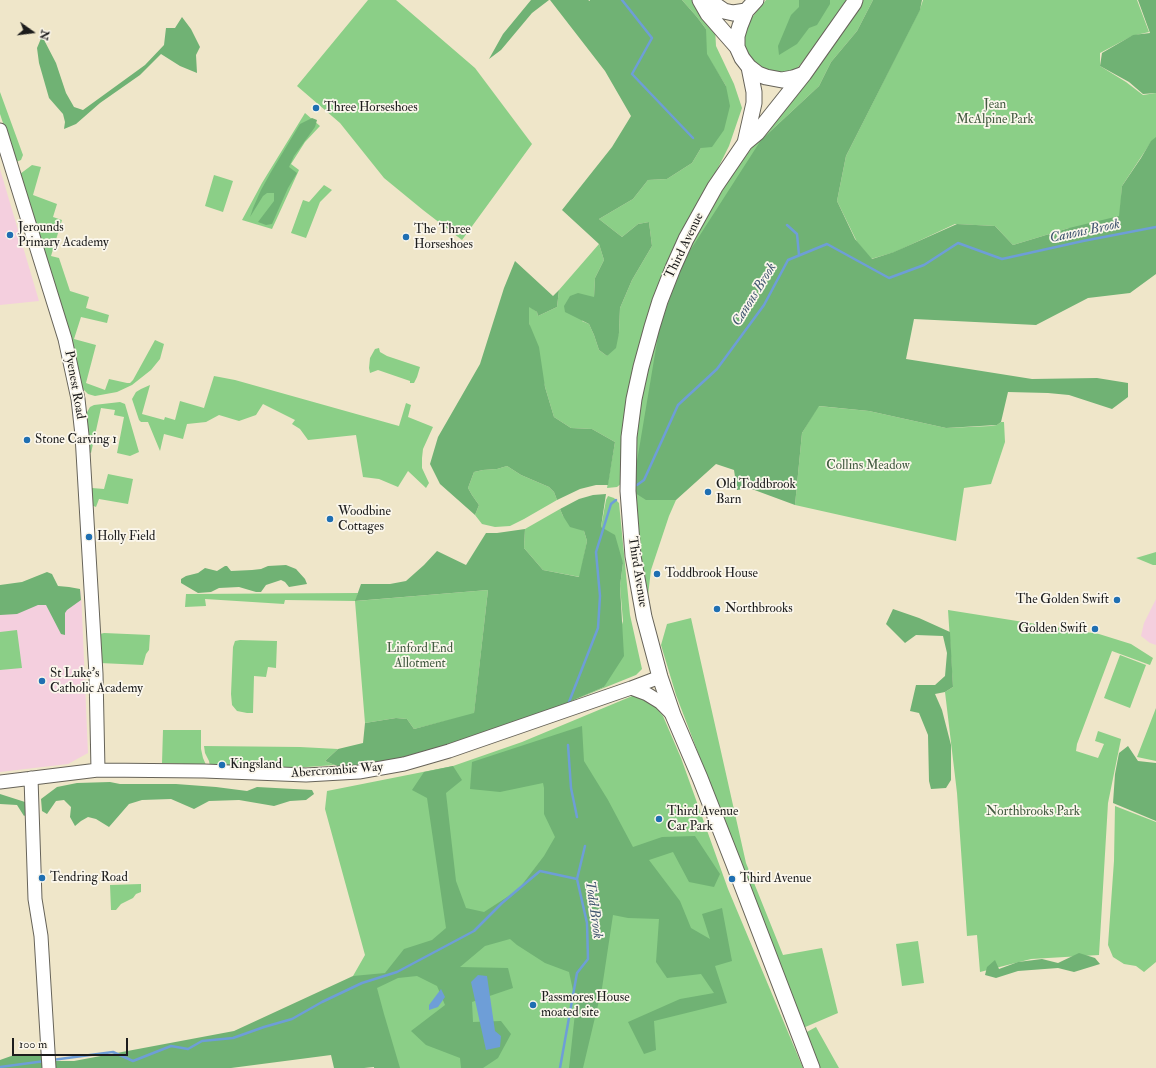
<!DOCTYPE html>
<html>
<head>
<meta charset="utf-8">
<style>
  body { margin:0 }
  #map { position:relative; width:1156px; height:1068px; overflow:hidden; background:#efe6c9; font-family:"IM FELL Double Pica",serif }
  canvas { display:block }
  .north { position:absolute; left:12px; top:12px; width:40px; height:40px; -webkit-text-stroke:3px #fbf7ec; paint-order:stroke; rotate:104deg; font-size:11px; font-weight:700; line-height:16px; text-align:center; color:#1c1c1c }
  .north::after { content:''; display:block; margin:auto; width:14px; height:18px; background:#1c1c1c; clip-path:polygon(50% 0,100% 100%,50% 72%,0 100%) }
  .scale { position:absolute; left:12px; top:1038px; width:116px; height:18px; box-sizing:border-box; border:2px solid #1c1c1c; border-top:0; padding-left:5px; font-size:12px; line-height:14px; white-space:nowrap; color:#1c1c1c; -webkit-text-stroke:3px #fbf7ec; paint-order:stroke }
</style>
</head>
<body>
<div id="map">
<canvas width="1156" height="1068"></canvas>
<div class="north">N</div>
<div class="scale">100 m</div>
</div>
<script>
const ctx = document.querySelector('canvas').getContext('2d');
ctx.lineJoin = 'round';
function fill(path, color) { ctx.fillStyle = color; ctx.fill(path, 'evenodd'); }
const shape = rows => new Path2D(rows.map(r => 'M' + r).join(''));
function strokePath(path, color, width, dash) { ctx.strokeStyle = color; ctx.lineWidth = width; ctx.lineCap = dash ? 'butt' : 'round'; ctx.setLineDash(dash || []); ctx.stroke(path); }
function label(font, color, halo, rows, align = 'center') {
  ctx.font = font + ' "IM FELL Double Pica",serif'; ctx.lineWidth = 3.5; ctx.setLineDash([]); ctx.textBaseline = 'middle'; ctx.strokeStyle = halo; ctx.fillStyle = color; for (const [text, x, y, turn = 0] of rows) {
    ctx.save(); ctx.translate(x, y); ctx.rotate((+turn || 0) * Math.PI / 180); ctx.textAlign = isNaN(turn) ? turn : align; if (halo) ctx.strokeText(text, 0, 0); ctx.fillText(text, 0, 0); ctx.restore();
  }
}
fill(shape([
  [0,169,39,301,0,305],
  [48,591,81,591,88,753,68,764,0,772,0,609],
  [1156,599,1156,645,1150,643,1141,636,1144,623]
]), '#f4cfde');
fill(shape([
  [368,0,396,0,475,68,532,144,462,240,423,210,384,178,340,123,297,86],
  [682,0,692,0,715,28,716,46,734,84,742,108,729,146,707,190,668,261,634,362,622,483,617,487,607,488,615,442,592,429,571,428,554,417,545,387,529,323,529,306,537,312,538,316,557,307,559,290,599,244,604,260,595,278,594,298,582,321,589,324,594,335,599,350,607,356,619,333,620,308,632,280,652,246,649,222,638,224,622,237,599,219,633,199,648,180,667,179,692,163,701,148,726,86,706,54,706,29,697,17],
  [766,0,850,0,849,4,795,71,783,76,755,67,743,47,746,25],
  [861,0,873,0,857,31,831,62,819,86,761,140,646,500,676,500,669,516,651,570,647,604,632,506,638,416,645,364,679,266,699,229,733,173,766,129,802,87,857,12],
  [923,0,1137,0,1149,32,1132,36,1100,53,1100,66,1126,82,1143,95,1156,93,1156,138,1151,142,1122,186,1120,216,1095,232,1084,237,1069,228,1013,245,995,226,955,224,895,252,871,259,857,242,837,201,846,156,920,9],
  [0,92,23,155,21,160,16,162,0,114],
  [305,113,320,126,305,142,291,164,299,170,272,229,242,220,262,183],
  [32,165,41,167,33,195,57,204,53,217,62,220,51,256,59,258,70,291,89,297,86,308,109,315,107,323,81,317,74,339,96,345,86,383,105,390,109,379,127,383,130,383,133,380,155,340,164,344,160,359,151,370,132,385,117,392,95,396,88,394,80,386,63,316,50,268,20,174],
  [214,175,233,181,223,212,205,206],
  [324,185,332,190,320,202,306,238,291,233,303,200,309,202],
  [379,348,380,352,387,356,420,367,417,377,414,383,410,383,410,381,378,370,370,373,369,368,370,358,375,349],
  [214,376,235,380,399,426,406,403,411,405,408,417,433,427,423,449,422,458,422,468,429,483,426,488,408,471,398,487,379,479,363,477,356,435,308,440,300,429,292,424,295,420,263,404,256,415,239,421,219,415,206,422,187,424,183,439,164,434,160,451,148,422,141,422,139,420,132,399,136,392,141,389,150,385,142,414,164,420,165,417,175,420,180,401,204,408],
  [120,402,125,404,139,452,130,456,117,453,124,417,114,415,115,410,101,408,91,453,89,452,86,414,90,407,94,405],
  [818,406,869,411,946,428,991,426,997,425,1001,422,1004,422,1005,442,991,484,964,488,956,541,795,505,802,433],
  [507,466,521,475,549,487,554,492,557,500,524,519,510,526,495,527,482,524,475,515,479,505,472,495,468,488,474,472,483,470,497,469],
  [108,474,133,479,128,504,99,499,96,507,91,505,92,488,104,489],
  [608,496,614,498,619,503,630,615,642,669,636,675,569,702,604,687,623,621,620,586,623,563,601,527,606,500],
  [560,509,563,516,584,531,587,541,580,577,543,570,524,548,525,529],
  [1156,552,1156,565,1153,565,1136,558],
  [488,590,474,714,414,729,407,719,396,718,365,723,355,601,285,600,284,604,205,599,206,606,185,607,186,594,358,593,356,601],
  [948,610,1099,634,1131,644,1153,658,1150,665,1112,651,1077,744,1076,751,1098,758,1104,744,1095,741,1098,731,1121,739,1108,803,1099,955,1031,959,980,972,977,935,967,936,957,793,945,692,953,687],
  [691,618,746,863,783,955,822,948,838,1013,803,1028,676,695,661,645,667,624],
  [17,630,22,668,0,670,0,632],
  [104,633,150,635,149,650,146,654,143,665,100,663,99,637,100,634],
  [240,640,277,641,276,668,268,667,266,677,254,676,253,713,247,713,237,711,232,705,231,694,233,647,235,641],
  [1120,655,1146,665,1130,708,1104,698],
  [637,694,649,699,663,716,681,758,728,889,803,1068,387,1068,353,976,365,955,325,809,327,791,453,766,522,742],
  [1156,708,1156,761,1137,757],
  [163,730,201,730,201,749,203,758,206,765,162,763],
  [204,746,300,747,338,749,325,761,335,765,292,768,211,772,209,761,205,753],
  [1115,806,1156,822,1156,962,1144,972,1136,966,1124,964,1113,957,1108,945,1114,861],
  [141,884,141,892,136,894,133,898,121,904,116,910,111,910,110,885],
  [918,941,924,983,902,986,896,944],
  [816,1027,839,1068,818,1068,805,1033]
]), '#8bcf87');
fill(shape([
  [531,0,549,0,532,13,501,50,489,59,503,34],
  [550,0,588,0,590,1,590,0,682,0,697,17,706,29,707,54,726,86,730,106,724,130,712,147,701,148,692,163,667,179,648,180,633,199,599,219,622,237,638,224,649,222,652,246,632,280,620,308,619,333,616,348,607,356,599,350,594,335,589,324,565,312,564,306,570,296,578,293,594,297,595,278,604,260,599,244,562,210,612,147,631,116,605,71],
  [799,0,830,0,830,4,817,25,809,28,797,44,779,55,778,46,791,15,799,7],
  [873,0,922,0,920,10,846,156,837,201,855,239,872,259,894,252,957,224,995,226,1013,245,1069,228,1119,216,1122,186,1141,158,1151,141,1156,137,1156,274,1130,293,1088,298,1036,325,914,319,906,359,1032,379,1097,378,1128,383,1128,397,1112,409,1069,395,1048,393,1008,392,1001,422,997,425,946,428,869,411,819,406,802,433,795,505,749,488,737,490,734,470,716,464,676,500,646,500,632,491,659,330,682,263,761,140,819,86,831,62,857,31],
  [1138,0,1156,0,1156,93,1143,94,1129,82,1100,66,1102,53,1133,35,1150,33],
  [182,17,191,29,200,47,196,55,197,73,180,66,161,54,140,75,100,103,76,124,64,129,65,122,63,114,49,98,39,63,37,48,42,36,56,63,66,93,74,107,83,110,145,65,164,45,166,28,175,28],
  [312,118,317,120,315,127,294,156,289,167,297,173,288,188,272,224,266,225,258,222,274,201,274,193,267,193,263,196,250,217,253,208,261,190,271,172,300,124],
  [515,261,553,296,559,290,557,307,538,316,537,312,529,307,529,323,539,347,545,387,554,417,571,428,592,429,615,442,608,485,596,485,580,489,557,500,554,492,549,487,521,475,507,466,497,469,483,470,474,472,468,488,472,495,479,505,475,515,440,484,430,464,438,437,480,364,504,288],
  [606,494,601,527,615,535,623,563,620,586,624,656,604,687,548,711,408,760,345,769,325,761,338,749,363,743,365,723,396,718,407,719,414,729,474,713,488,590,355,601,361,584,390,584,406,581,424,565,437,551,466,565,486,533,497,533,525,529,524,548,543,570,579,577,587,541,584,531,570,527,563,516,560,509,579,499,593,495],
  [286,565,296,569,305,579,307,584,289,587,285,582,281,580,266,585,261,592,256,592,239,587,219,588,211,592,198,593,181,583,181,579,186,576,198,573,205,568,217,571,225,566,227,566,231,571,252,570,261,569,268,566],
  [47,572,52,574,58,586,69,587,80,589,81,600,67,610,65,613,65,635,61,634,46,605,38,605,17,614,0,615,0,585,22,582],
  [893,609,919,618,950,632,953,687,945,692,935,694,942,710,951,745,951,780,946,788,931,789,929,781,928,735,919,713,910,711,916,685,935,685,945,676,947,653,943,636,916,635,905,643,886,624],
  [582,726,584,761,608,800,633,847,662,837,695,836,720,874,714,887,689,882,673,852,649,860,680,901,691,928,710,939,702,914,722,908,732,961,715,966,727,1003,654,1021,656,1050,644,1054,628,1022,680,999,714,993,701,974,667,978,656,962,659,919,628,918,613,915,602,988,583,1068,569,1068,576,1004,569,972,545,963,517,945,510,939,485,946,460,967,508,968,513,988,472,1002,473,1022,501,1021,511,1034,498,1058,483,1068,461,1068,460,1058,426,1045,411,1031,445,1005,437,986,417,976,398,978,377,988,384,1014,400,1068,374,1068,374,1067,364,1068,334,1068,331,1055,231,1068,53,1068,53,1061,74,1061,234,1031,353,976,385,973,404,949,432,940,446,928,427,798,412,790,424,772,453,766,462,780,446,793,456,881,466,908,484,912,518,890,544,856,555,837,544,814,544,788,543,783,500,792,470,789,472,762],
  [1128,746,1138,761,1156,763,1156,821,1113,803,1115,774,1119,753],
  [110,782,120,784,176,784,216,787,247,791,257,787,312,790,314,794,306,800,290,801,274,806,239,800,209,801,194,809,171,799,142,800,129,804,109,827,96,819,88,817,81,821,75,826,70,817,71,807,64,800,56,801,47,814,42,811,41,799,57,787,77,783],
  [0,794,25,802,27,814,24,816,17,805,0,804],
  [1079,953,1095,958,1100,964,1074,972,1058,968,1018,971,996,978,985,975,987,967,995,960,999,969,1018,962,1042,959,1058,963],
  [14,1055,41,1056,44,1068,0,1068,0,1060]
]), '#70b274');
fill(shape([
  [478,975,487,976,495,1031,501,1036,500,1047,486,1050,471,982],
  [441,989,445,997,438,1007,429,1010,429,1005]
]), '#6e9ed7');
strokePath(shape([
  [622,0,652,38,632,74,693,138],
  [787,225,797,234,799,255],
  [637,485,644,480,678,405,717,369,764,305,788,260,827,244,889,278,924,265,958,243,1002,259,1083,241,1156,227],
  [569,702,598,628,600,596,596,552,611,504,616,500],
  [568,745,571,788,577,817],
  [52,1060,113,1052,133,1061,171,1046,188,1049,202,1041,233,1038,264,1027,292,1019,322,1002,362,983,397,972,474,931,502,903,540,871,577,879],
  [0,1067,45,1061],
  [560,1068,577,973,588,959,587,923,577,879,585,846]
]), '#6e9ed7', 2.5);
const secondary = shape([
  [0,130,65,339,78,399,82,435,96,674,98,770],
  [631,688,647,694,660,702,673,715],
  [31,778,35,899,41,936,49,1068],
  [0,782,98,770,204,771,306,775,359,772,404,764,449,751,631,688,660,677]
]);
const primary = shape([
  [700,0,708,14,737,47],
  [756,0,746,11,740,26,737,36,737,47,742,58,749,67,758,74,766,77,782,80,793,78,804,74],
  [701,1,714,4,724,11,733,13,746,11],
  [745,143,754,103,754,92,749,67],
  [812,1068,733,862,700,778,673,715,660,677,644,617,633,556,628,491,629,437,634,399,641,367,652,327,660,301,673,268,686,239,715,187,745,143,757,133,804,74,854,3,855,0]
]);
strokePath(secondary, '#666359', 15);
strokePath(primary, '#666359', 17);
strokePath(secondary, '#fff', 13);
strokePath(primary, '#fff', 15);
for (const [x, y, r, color] of [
  [316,108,4,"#1f6fb2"],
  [10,235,4,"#1f6fb2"],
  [406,237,4,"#1f6fb2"],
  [27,440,4,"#1f6fb2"],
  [708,492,4,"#1f6fb2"],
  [330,519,4,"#1f6fb2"],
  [89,537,4,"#1f6fb2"],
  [657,574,4,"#1f6fb2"],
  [1117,600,4,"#1f6fb2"],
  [717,609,4,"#1f6fb2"],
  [1095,629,4,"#1f6fb2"],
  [42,681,4,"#1f6fb2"],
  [222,765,4,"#1f6fb2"],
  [659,819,4,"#1f6fb2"],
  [42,878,4,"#1f6fb2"],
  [732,879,4,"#1f6fb2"],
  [533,1005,4,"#1f6fb2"]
]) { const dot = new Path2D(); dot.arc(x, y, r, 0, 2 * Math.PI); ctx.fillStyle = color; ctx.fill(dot); strokePath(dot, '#fbf7ec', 1.5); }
label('13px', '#435b41', '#fbf7ec', [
  ["Jean",995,105],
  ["McAlpine Park",995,120],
  ["Collins Meadow",868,466],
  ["Linford End",420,649],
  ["Allotment",420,664],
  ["Northbrooks Park",1033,812]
]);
label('13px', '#1c1c1c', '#fbf7ec', [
  ["Three Horseshoes",324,108],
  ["Jerounds",18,228],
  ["Primary Academy",18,243],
  ["The Three",414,230],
  ["Horseshoes",414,245],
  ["Stone Carving 1",35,440],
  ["Old Toddbrook",716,485],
  ["Barn",716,500],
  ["Woodbine",338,512],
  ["Cottages",338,527],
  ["Holly Field",97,537],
  ["Toddbrook House",665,574],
  ["The Golden Swift",1109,600,"right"],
  ["Northbrooks",725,609],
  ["Golden Swift",1087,629,"right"],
  ["St Luke's",50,674],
  ["Catholic Academy",50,689],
  ["Kingsland",230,765],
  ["Third Avenue",667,812],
  ["Car Park",667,827],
  ["Tendring Road",50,878],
  ["Third Avenue",740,879],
  ["Passmores House",541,998],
  ["moated site",541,1013]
], 'left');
label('13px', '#1c1c1c', '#fbf7ec', [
  ["Third Avenue",685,246,-64],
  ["Pyenest Road",74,385,80],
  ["Third Avenue",637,572,81],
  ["Abercrombie Way",337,771,-4]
]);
label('italic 14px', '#415670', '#fbf7ec', [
  ["Canons Brook",1085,232,-12],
  ["Canons Brook",755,295,-58],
  ["Todd Brook",593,910,82]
]);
</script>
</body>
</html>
